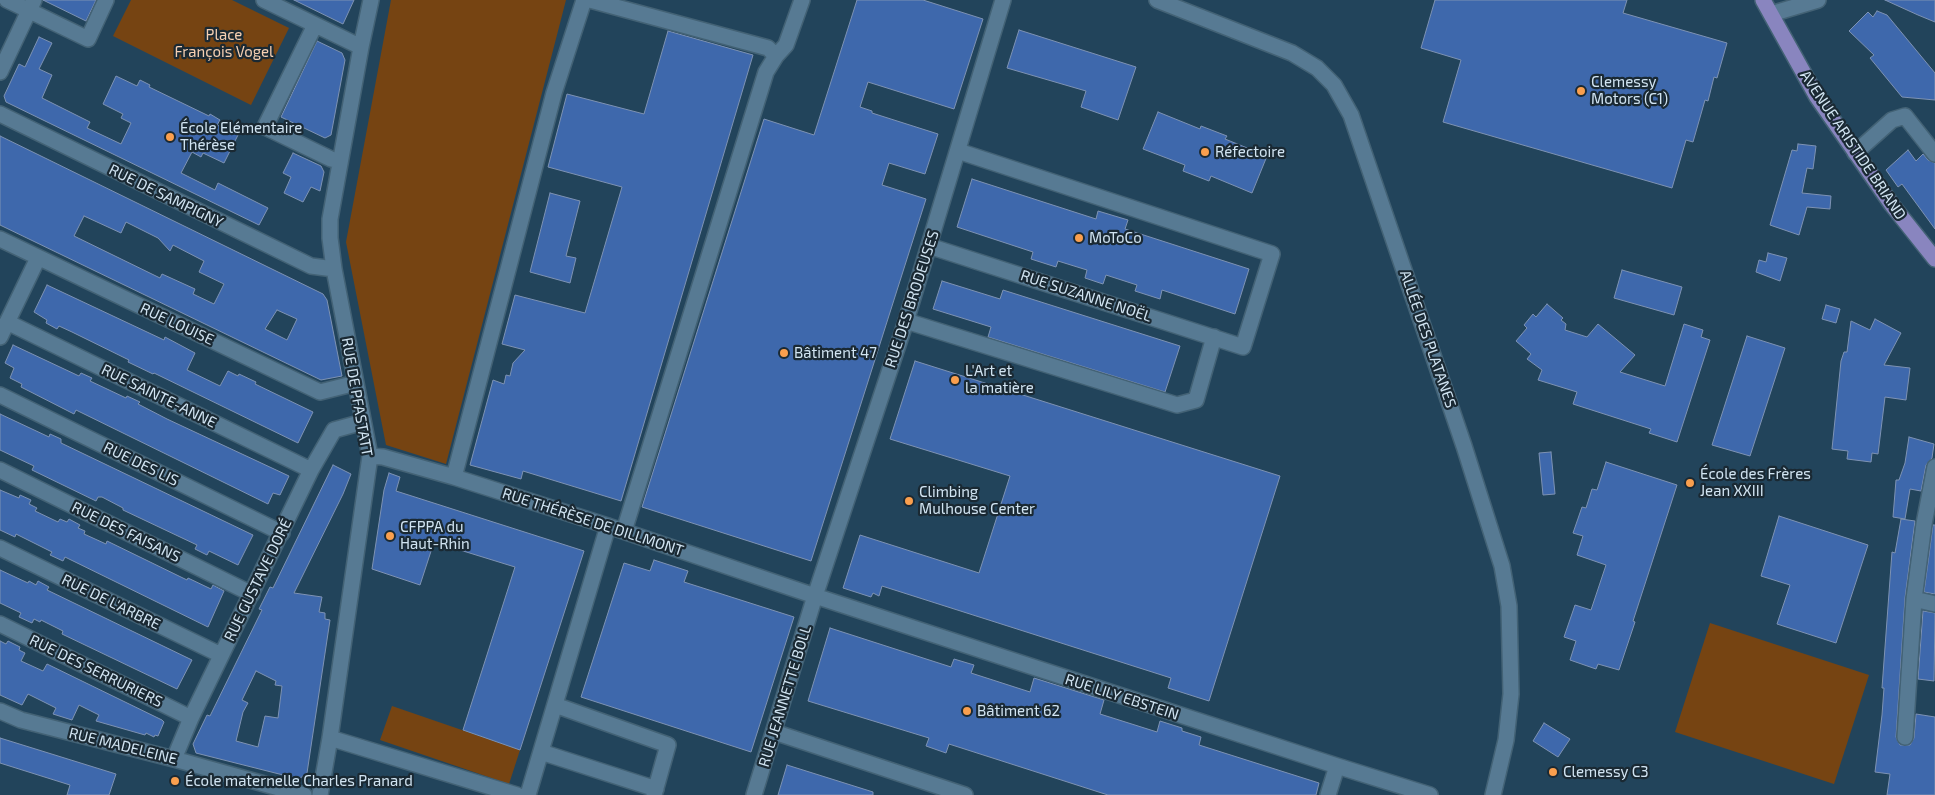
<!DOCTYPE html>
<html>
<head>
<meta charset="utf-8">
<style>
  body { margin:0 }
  canvas { display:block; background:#22445b }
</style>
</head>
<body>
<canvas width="1935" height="795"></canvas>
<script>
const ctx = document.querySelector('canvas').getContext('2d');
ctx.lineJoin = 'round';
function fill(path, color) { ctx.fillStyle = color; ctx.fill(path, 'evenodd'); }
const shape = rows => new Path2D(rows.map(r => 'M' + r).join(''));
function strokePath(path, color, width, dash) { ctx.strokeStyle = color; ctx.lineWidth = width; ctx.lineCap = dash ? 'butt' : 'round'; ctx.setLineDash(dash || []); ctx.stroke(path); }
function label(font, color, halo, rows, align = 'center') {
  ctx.font = font + ' "Exo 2",sans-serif'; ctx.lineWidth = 4.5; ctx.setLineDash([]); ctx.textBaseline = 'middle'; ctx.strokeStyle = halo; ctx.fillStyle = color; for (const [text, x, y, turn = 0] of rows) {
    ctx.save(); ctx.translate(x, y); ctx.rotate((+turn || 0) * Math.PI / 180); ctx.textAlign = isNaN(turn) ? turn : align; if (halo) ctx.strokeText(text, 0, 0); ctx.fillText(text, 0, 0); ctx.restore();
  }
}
fill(shape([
  [131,0,232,0,289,28,251,105,113,36],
  [391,0,566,0,446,464,386,445,346,242],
  [1710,623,1869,675,1834,784,1675,732],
  [392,706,520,750,509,784,380,740]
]), '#764412');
const building = shape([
  [43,0,96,0,86,21,43,0],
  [294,0,354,0,343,24,294,0],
  [857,0,923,0,983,19,954,109,868,82,860,107,872,111,872,113,938,134,925,174,889,163,882,185,926,199,811,561,642,507,764,119,814,135,857,0],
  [1435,0,1627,0,1623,13,1727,43,1717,78,1714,77,1708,101,1705,100,1693,142,1686,140,1672,188,1443,122,1461,60,1421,48,1435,0],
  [1885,0,1935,0,1935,22,1918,15,1885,0],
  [1877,11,1887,15,1935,73,1935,100,1902,97,1870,58,1874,55,1849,31,1868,12,1873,17,1877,11],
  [1019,30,1136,67,1118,120,1081,107,1086,91,1007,68,1019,30],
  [668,31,753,55,621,501,523,471,521,479,470,465,493,380,504,384,506,375,510,376,513,363,525,350,502,344,515,295,585,313,622,187,548,167,567,94,644,114,668,31],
  [39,37,52,43,39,69,52,75,42,98,90,122,87,128,121,144,131,123,121,118,123,114,103,104,116,76,137,86,140,80,150,85,149,87,209,116,210,114,220,120,217,125,238,135,224,163,203,153,201,157,192,152,181,173,215,190,218,183,268,208,259,225,6,102,4,96,19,64,25,67,39,37],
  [317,41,342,53,345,60,331,135,325,138,281,117,317,41],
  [1158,112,1200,129,1201,126,1227,136,1225,139,1267,156,1252,193,1211,176,1209,181,1183,171,1185,165,1143,149,1158,112],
  [0,136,323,294,327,300,342,376,321,380,0,225,0,136],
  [84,216,121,233,126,222,158,238,170,251,173,245,204,261,199,272,224,284,214,304,193,294,195,289,162,274,160,278,74,236,84,216],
  [277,310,297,319,287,340,265,329,277,310],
  [1798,144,1816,146,1813,169,1807,168,1802,193,1831,196,1830,209,1807,207,1799,235,1770,225,1792,150,1797,151,1798,144],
  [1908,150,1916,161,1923,154,1928,160,1935,163,1935,229,1902,184,1898,187,1886,170,1908,150],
  [293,153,321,166,324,172,320,191,311,187,303,202,284,193,291,177,283,173,293,153],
  [972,179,1096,219,1098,211,1128,220,1125,229,1249,269,1235,314,1162,290,1160,299,1135,291,1137,285,1106,275,1103,284,1085,278,1087,270,1058,261,1056,267,1031,259,1033,252,957,227,972,179],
  [550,193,580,201,566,256,576,258,570,283,530,272,550,193],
  [1768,253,1787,258,1780,281,1756,272,1759,260,1766,262,1768,253],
  [1622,270,1682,287,1674,315,1614,298,1622,270],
  [942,281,1000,299,1003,290,1180,346,1165,392,988,337,991,327,933,309,942,281],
  [47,285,164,340,165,337,195,353,187,370,220,386,228,371,238,376,239,374,256,382,255,384,313,412,298,443,154,373,153,374,128,362,129,360,72,332,59,326,57,329,46,323,47,320,34,312,47,285],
  [1547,304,1563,318,1561,320,1566,324,1565,330,1587,337,1598,324,1635,355,1620,372,1665,386,1684,324,1703,330,1701,337,1710,340,1677,442,1649,433,1651,429,1573,404,1577,392,1538,380,1542,370,1527,359,1531,354,1516,341,1527,328,1524,325,1533,314,1536,317,1547,304],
  [1826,305,1840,309,1836,323,1822,319,1826,305],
  [1875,319,1901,333,1884,365,1910,368,1906,400,1885,397,1878,454,1872,453,1871,462,1847,459,1848,451,1832,449,1841,361,1844,352,1847,352,1851,321,1870,330,1875,319],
  [1747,336,1785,348,1750,456,1712,445,1747,336],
  [13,345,79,376,81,373,92,378,90,381,126,398,127,396,140,402,138,404,167,419,289,476,280,495,273,493,268,504,76,410,74,414,21,387,22,384,10,378,14,368,5,363,13,345],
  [915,361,1280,476,1209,701,1168,688,1171,678,882,586,879,596,873,593,871,597,843,588,860,535,979,573,1010,476,890,439,915,361],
  [0,414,49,437,50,434,61,439,61,443,253,535,238,565,209,551,207,555,195,549,197,545,123,510,123,508,102,497,98,497,96,501,32,470,34,466,0,450,0,414],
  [1909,437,1934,444,1932,458,1926,465,1921,491,1910,489,1905,519,1893,517,1896,480,1899,480,1905,463,1909,437],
  [1551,452,1555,494,1543,495,1539,453,1551,452],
  [1606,462,1677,485,1633,621,1635,622,1619,670,1598,664,1596,669,1570,660,1576,641,1564,637,1575,605,1591,610,1606,565,1577,555,1583,536,1573,533,1582,507,1586,508,1592,489,1597,490,1606,462],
  [333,465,351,474,343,494,294,593,322,597,319,612,325,613,325,619,330,620,307,773,299,779,196,753,193,744,207,715,210,716,262,610,259,609,270,587,273,588,333,465],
  [256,671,276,681,275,685,282,686,278,718,265,716,258,747,236,741,243,712,248,703,242,700,256,671],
  [389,473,400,477,396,491,584,551,520,750,463,730,515,567,434,542,420,585,372,569,384,490,389,473],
  [0,490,19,498,20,495,31,500,29,504,37,508,35,511,58,522,60,519,67,522,69,519,80,525,78,528,85,531,84,534,106,544,107,541,187,580,188,578,211,589,213,585,224,591,208,627,65,557,63,561,50,555,52,552,16,534,15,537,0,530,0,490],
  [1779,516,1868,545,1836,643,1777,624,1790,585,1761,576,1779,516],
  [1901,519,1915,521,1905,598,1896,737,1900,745,1910,745,1914,738,1916,714,1935,717,1935,795,1887,795,1890,774,1875,772,1882,715,1884,688,1882,688,1892,552,1895,553,1901,519],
  [1933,525,1935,525,1935,594,1924,592,1933,525],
  [654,560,688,571,684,582,794,617,751,752,581,697,624,563,650,571,654,560],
  [0,570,28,583,29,581,36,585,38,581,49,587,47,590,192,660,177,689,62,634,63,631,41,620,40,622,34,619,32,623,19,617,21,613,0,603,0,570],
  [1923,611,1935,613,1934,681,1918,679,1923,611],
  [830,628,951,667,954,659,974,665,971,673,1030,692,1034,678,1104,700,1100,714,1157,732,1160,721,1182,728,1182,731,1201,737,1199,745,1319,783,1316,795,1108,795,949,744,946,753,926,746,929,738,808,701,830,628],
  [0,641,6,644,8,641,20,647,19,650,25,653,21,661,43,671,47,664,162,720,164,722,158,736,155,735,154,737,146,733,145,735,96,721,99,715,79,705,72,720,53,714,56,708,28,694,22,705,0,695,0,641],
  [1544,723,1570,739,1558,757,1533,741,1544,723],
  [0,738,116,774,109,795,67,795,70,785,0,763,0,738],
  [787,765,873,792,873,795,778,795,787,765]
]);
fill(building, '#3e68ac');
strokePath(building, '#7d92b3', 1);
const minor = shape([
  [7,0,88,39,106,0],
  [264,0,361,47],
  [590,0,768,48,776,56],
  [1157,0,1292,53,1317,68,1334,85,1351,115,1464,446,1502,566,1509,606,1511,694,1506,740,1493,795],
  [1771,14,1818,0],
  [315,25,265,127,331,159,340,161],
  [0,72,34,0],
  [0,114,311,266,334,269],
  [1855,153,1892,120,1905,116,1935,154],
  [0,239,320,392,356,383],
  [929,246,1243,347,1272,254,958,151],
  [906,321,1177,405,1196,400,1214,337],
  [7,322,311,470],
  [0,337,38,258],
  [0,395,282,533],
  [370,456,383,457,454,477,608,526,815,596,1337,766,1430,795],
  [0,470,252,594],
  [454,477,554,93,584,0],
  [624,531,766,72,776,56,786,45,802,0],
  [0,548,221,655],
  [1914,599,1935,604],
  [0,624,191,718],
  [555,705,668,745,654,795],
  [0,711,21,720,174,759,304,795],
  [774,732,965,795],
  [1905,737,1914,599,1924,524,1935,467],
  [330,738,517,795],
  [541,752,656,789],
  [174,759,191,718,311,470,334,430,363,422],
  [320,795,330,738,370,456,334,269,330,238,330,219,361,47,371,0],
  [528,795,608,526],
  [754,795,815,596,906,321,1003,0],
  [1328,795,1337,766]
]);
const major = shape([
  [1763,0,1817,97,1892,205,1935,259]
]);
strokePath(minor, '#436275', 18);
strokePath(major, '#436275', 18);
strokePath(minor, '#577a93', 15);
strokePath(major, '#8985bf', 15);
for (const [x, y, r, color] of [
  [1581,91,5,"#fa9f4e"],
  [170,137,5,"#fa9f4e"],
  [1205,152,5,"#fa9f4e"],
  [1079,238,5,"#fa9f4e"],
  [784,353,5,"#fa9f4e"],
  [955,380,5,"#fa9f4e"],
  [1690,483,5,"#fa9f4e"],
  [909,501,5,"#fa9f4e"],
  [390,536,5,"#fa9f4e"],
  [967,711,5,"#fa9f4e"],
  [1553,772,5,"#fa9f4e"],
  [175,781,5,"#fa9f4e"]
]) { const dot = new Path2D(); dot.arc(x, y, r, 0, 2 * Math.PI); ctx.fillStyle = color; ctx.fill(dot); strokePath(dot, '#1a2933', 2); }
label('15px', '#f7d0b2', '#1a2933', [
  ["Place",224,35],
  ["François Vogel",224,52]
]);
label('15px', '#d1e4f2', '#1a2933', [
  ["Clemessy",1591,82],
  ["Motors (C1)",1591,99],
  ["École Elémentaire",180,128],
  ["Thérèse",180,145],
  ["Réfectoire",1215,152],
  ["MoToCo",1089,238],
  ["Bâtiment 47",794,353],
  ["L'Art et",965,371],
  ["la matière",965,388],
  ["École des Frères",1700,474],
  ["Jean XXIII",1700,491],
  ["Climbing",919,492],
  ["Mulhouse Center",919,509],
  ["CFPPA du",400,527],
  ["Haut-Rhin",400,544],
  ["Bâtiment 62",977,711],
  ["Clemessy C3",1563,772],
  ["École maternelle Charles Pranard",185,781]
], 'left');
label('15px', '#d1e4f2', '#1a2933', [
  ["AVENUE ARISTIDE BRIAND",1853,145,56],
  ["RUE DE SAMPIGNY",166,196,26],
  ["RUE SUZANNE NOËL",1086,296,18],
  ["RUE DES BRODEUSES",912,299,-72],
  ["RUE LOUISE",177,324,25],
  ["ALLÉE DES PLATANES",1428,339,71],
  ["RUE SAINTE-ANNE",159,396,26],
  ["RUE DE PFASTATT",357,397,80],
  ["RUE DES LIS",141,464,26],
  ["RUE THÉRÈSE DE DILLMONT",593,522,18],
  ["RUE DES FAISANS",126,532,26],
  ["RUE GUSTAVE DORÉ",258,580,-64],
  ["RUE DE L'ARBRE",111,602,26],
  ["RUE DES SERRURIERS",96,671,26],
  ["RUE JEANNETTE BOLL",785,696,-73],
  ["RUE LILY EBSTEIN",1122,697,18],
  ["RUE MADELEINE",123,746,14]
]);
</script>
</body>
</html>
